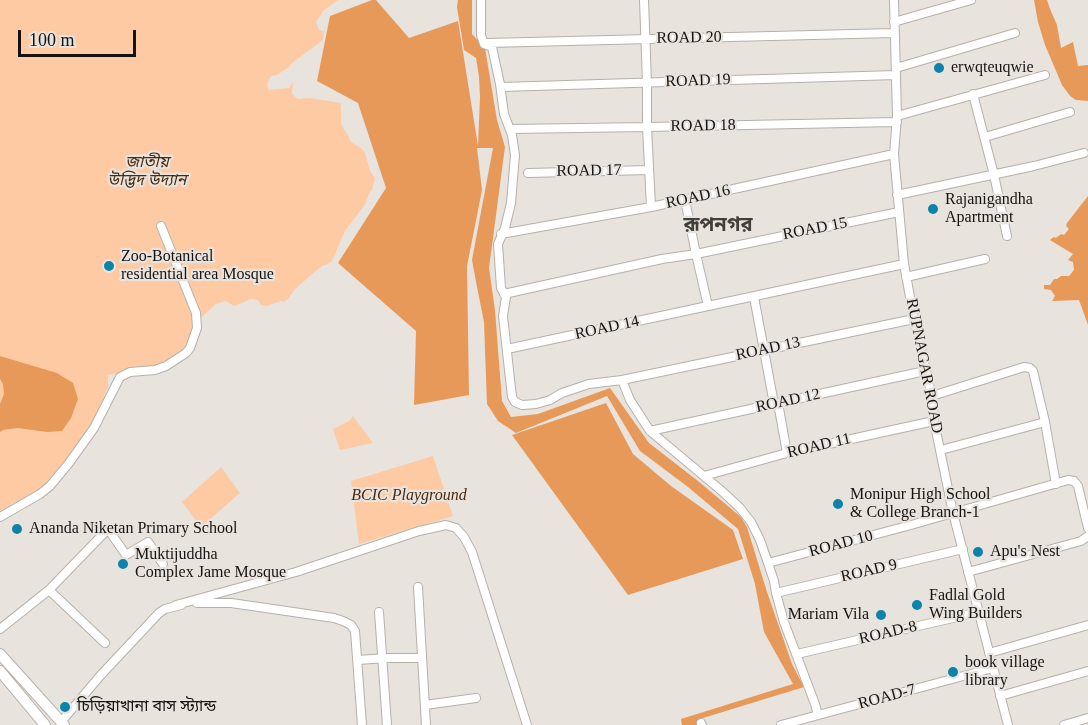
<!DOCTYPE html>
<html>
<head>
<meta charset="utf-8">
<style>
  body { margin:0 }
  #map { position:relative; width:1088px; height:725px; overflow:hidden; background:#e9e3de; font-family:"Times New Roman",serif }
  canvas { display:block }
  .scale { position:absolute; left:18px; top:30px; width:118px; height:27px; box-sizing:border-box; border:3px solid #151311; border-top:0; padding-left:8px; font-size:18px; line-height:21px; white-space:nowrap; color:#151311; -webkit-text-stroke:4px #e9e3de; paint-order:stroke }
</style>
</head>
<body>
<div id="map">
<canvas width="1088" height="725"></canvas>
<div class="scale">100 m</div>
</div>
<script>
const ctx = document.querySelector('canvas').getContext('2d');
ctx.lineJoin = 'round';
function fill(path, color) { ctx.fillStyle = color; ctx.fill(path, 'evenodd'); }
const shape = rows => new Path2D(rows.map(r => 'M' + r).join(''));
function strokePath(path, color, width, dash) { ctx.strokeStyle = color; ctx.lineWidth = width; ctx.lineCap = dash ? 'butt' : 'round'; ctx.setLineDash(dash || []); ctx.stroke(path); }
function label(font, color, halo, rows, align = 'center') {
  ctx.font = font + ' "Times New Roman","Noto Sans Bengali",serif'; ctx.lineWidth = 4.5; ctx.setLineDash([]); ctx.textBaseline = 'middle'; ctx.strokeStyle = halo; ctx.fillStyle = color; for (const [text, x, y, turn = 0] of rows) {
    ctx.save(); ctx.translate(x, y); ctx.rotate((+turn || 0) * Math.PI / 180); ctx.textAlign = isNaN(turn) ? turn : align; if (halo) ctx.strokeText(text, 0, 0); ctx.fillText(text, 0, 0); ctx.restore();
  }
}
fill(shape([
  [0,0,338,0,324,10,316,22,319,30,324,31,323,40,292,63,289,67,277,75,271,76,267,84,268,88,269,90,289,88,293,82,292,94,298,99,310,98,341,103,341,124,349,137,350,141,362,149,365,153,370,171,375,178,372,190,369,193,366,203,345,231,332,261,326,265,324,265,318,269,295,289,288,299,284,302,281,301,267,306,261,305,258,300,251,299,234,306,226,301,216,304,194,324,189,342,184,350,175,357,155,367,108,375,108,387,93,424,69,458,63,462,62,468,46,486,30,497,13,503,0,511],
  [353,416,373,443,340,450,333,429,349,421],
  [433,456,453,516,359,544,351,481],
  [221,467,240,493,201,527,182,502]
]), '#fecaa3');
fill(shape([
  [372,0,376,0,409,38,458,21,478,146,480,97,479,77,476,58,464,50,457,7,458,0,472,0,472,34,485,48,497,120,505,147,489,268,495,310,502,401,511,417,538,414,610,388,649,443,698,481,741,517,747,527,767,592,792,664,804,687,703,718,696,725,682,725,681,719,793,684,764,632,755,584,738,529,688,487,640,451,607,396,516,433,498,421,487,404,484,322,476,282,472,260,493,148,477,148,482,190,467,266,469,395,414,405,416,331,338,263,386,188,358,103,317,81,330,16],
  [1034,0,1047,0,1050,9,1057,25,1061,48,1073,42,1078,66,1088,65,1088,101,1076,100,1070,96,1062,85,1045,45,1038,22],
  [1088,196,1088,325,1079,300,1052,301,1055,296,1051,290,1044,289,1044,285,1050,285,1054,279,1057,279,1061,276,1069,276,1074,270,1073,262,1068,260,1073,254,1050,240,1054,237,1056,238,1061,234,1064,235,1069,229,1066,226,1067,223],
  [0,356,57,373,73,383,78,399,71,418,62,431,47,432,18,428,3,430,0,432,0,404,4,394,3,384,0,379],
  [606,403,633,454,671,486,733,530,743,559,628,595,512,435]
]), '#e79959');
const minor = shape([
  [481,0,481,35,484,44,492,47,500,84,504,114,512,135,515,155,511,203,505,228,498,244,501,288,506,297,503,316,512,397,515,402,522,405,536,404,550,400,562,393,589,384,622,380,630,400,650,431,723,492,740,508,751,522,760,540,768,563,774,581,776,593,784,622,815,704,818,715],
  [644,0,647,83,647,127,651,207],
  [894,0,897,116,894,154,904,264,914,319,932,396,934,421,953,513,1008,725],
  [894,22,971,0],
  [487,43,894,33],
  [896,68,1015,33],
  [501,87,896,75],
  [973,94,994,175,1007,236],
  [897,116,1045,75],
  [510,129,647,127,897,122],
  [985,137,1070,112],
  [528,173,649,170],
  [897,195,1034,166,1084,153],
  [685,200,696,254,899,212],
  [501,234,651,207,894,154],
  [906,277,985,259],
  [504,294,662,259,696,254,708,306,904,264],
  [754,297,774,404],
  [507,349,708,306],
  [622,380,914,319],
  [932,396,1024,367,1030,368,1033,371,1045,422,1056,484],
  [778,403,787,453],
  [650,431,925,371],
  [941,450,1045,422],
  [704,476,787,453,934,421],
  [0,517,40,494,50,486,69,463,94,428,120,377,130,372,155,370,166,366,186,353,190,348,197,328,196,313,161,226],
  [768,563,911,525,1068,480,1074,481,1078,486,1088,528],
  [968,572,1081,541,1088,536],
  [418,587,426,725],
  [49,590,108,529,126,555,148,542,163,564],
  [776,593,963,549],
  [197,603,231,603,259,607,334,618,343,621,351,625,355,631,362,725],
  [176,605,296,572,419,531,446,525,456,528,464,537,472,552,527,725],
  [379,612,387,725],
  [0,629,49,590,105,643],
  [989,653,1088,625],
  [797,654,979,612],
  [357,660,388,658,422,658],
  [1000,696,1088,671],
  [425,705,476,698],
  [61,722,100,676,159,613,165,609,181,605],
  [701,723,702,725],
  [781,725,993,668],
  [1064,725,1088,718]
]);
const major = shape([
  [0,654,64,725],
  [0,671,45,725]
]);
strokePath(minor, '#b6b0ab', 10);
strokePath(major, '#b6b0ab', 12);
strokePath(minor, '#fff', 8);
strokePath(major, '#fff', 10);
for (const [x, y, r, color] of [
  [939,68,6,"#0c83a9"],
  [933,209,6,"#0c83a9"],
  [109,266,6,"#0c83a9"],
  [838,504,6,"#0c83a9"],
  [17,529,6,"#0c83a9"],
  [978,552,6,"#0c83a9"],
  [123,564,6,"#0c83a9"],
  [917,605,6,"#0c83a9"],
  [881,615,6,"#0c83a9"],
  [953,672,6,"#0c83a9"],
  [65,707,6,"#0c83a9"]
]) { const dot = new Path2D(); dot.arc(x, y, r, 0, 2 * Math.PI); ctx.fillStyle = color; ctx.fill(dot); strokePath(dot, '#e9e3de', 2); }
label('16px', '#151311', '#e9e3de', [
  ["ROAD 20",689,38,-1],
  ["ROAD 19",698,81,-2],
  ["ROAD 18",703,126,-1],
  ["ROAD 17",589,171,-1],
  ["ROAD 16",698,197,-12],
  ["ROAD 15",815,229,-11],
  ["ROAD 14",607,328,-12],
  ["ROAD 13",768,349,-12],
  ["RUPNAGAR ROAD",924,366,79],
  ["ROAD 12",788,401,-12],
  ["ROAD 11",819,446,-13],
  ["ROAD 10",841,544,-15],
  ["ROAD 9",869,571,-13],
  ["ROAD-8",888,633,-13],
  ["ROAD-7",887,697,-15]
]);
label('16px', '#151311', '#e9e3de', [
  ["erwqteuqwie",951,68],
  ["Rajanigandha",945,200],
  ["Apartment",945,218],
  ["Zoo-Botanical",121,257],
  ["residential area Mosque",121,275],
  ["Monipur High School",850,495],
  ["& College Branch-1",850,513],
  ["Ananda Niketan Primary School",29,529],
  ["Apu's Nest",990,552],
  ["Muktijuddha",135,555],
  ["Complex Jame Mosque",135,573],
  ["Fadlal Gold",929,596],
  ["Wing Builders",929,614],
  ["Mariam Vila",869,615,"right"],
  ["book village",965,663],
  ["library",965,681],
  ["চিড়িয়াখানা বাস স্ট্যান্ড",77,707]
], 'left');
label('italic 16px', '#492a0e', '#e9e3de', [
  ["জাতীয়",147,163],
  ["উদ্ভিদ উদ্যান",147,181],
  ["BCIC Playground",409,496]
]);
label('bold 20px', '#433e3a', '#e9e3de', [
  ["রূপনগর",718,226]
]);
</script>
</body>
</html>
